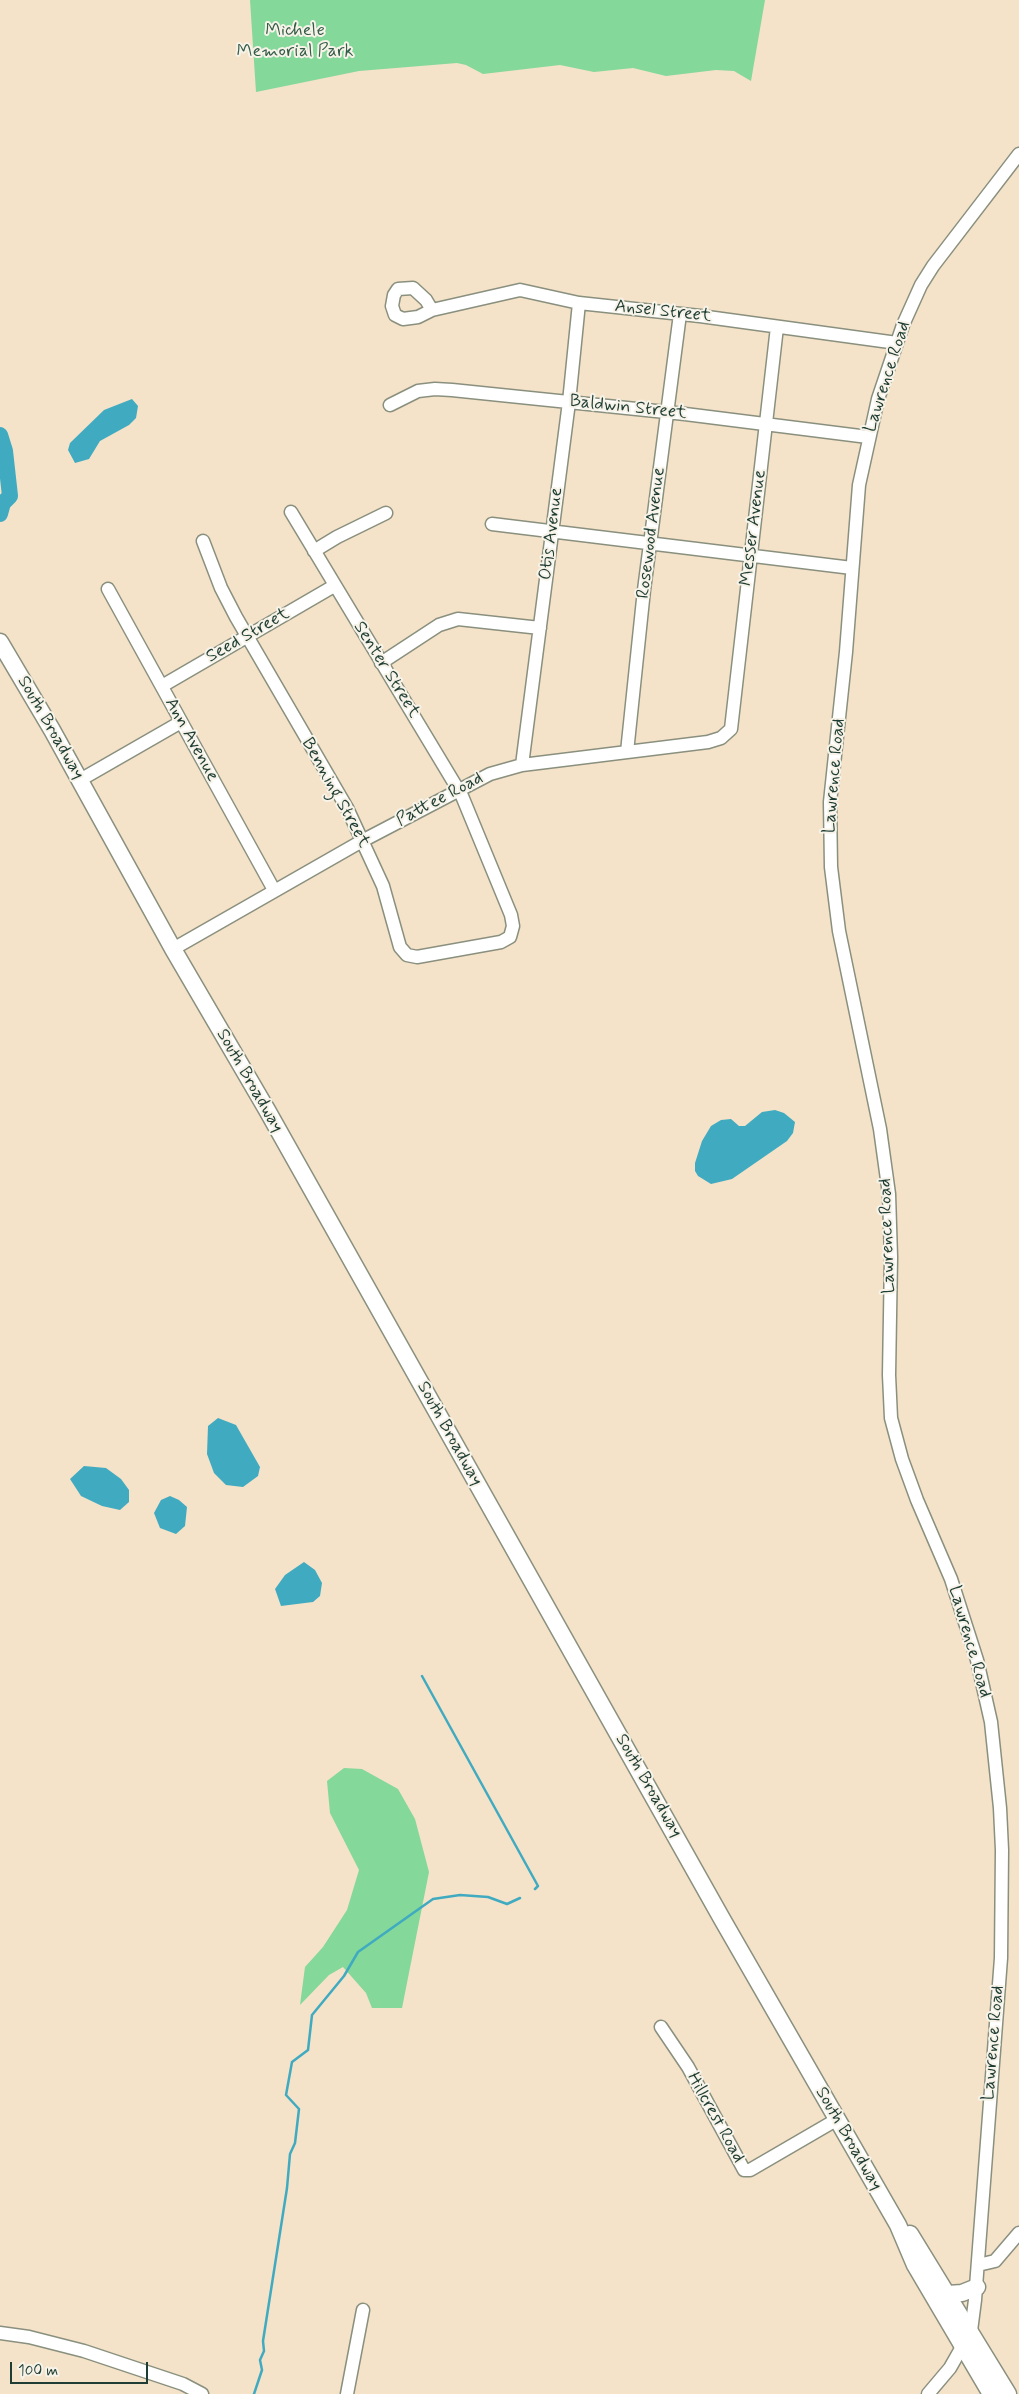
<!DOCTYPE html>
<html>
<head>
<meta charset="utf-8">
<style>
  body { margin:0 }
  #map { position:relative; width:1019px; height:2394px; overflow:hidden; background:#f4e2c9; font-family:Mynerve,sans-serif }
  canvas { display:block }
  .scale { position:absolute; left:10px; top:2362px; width:138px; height:22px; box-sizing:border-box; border:2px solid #1f3d34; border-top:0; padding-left:6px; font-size:15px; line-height:18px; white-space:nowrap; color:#1f3d34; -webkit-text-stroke:4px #f7f3e8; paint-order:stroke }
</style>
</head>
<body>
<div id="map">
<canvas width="1019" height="2394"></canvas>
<div class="scale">100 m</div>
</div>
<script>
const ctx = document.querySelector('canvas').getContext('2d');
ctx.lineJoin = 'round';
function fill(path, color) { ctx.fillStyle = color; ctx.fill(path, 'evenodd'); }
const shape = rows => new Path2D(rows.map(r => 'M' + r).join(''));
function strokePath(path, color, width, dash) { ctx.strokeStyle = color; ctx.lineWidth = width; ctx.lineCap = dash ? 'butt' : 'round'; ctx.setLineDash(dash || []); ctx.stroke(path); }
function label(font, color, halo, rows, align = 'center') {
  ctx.font = font + ' Mynerve,sans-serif'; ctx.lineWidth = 4; ctx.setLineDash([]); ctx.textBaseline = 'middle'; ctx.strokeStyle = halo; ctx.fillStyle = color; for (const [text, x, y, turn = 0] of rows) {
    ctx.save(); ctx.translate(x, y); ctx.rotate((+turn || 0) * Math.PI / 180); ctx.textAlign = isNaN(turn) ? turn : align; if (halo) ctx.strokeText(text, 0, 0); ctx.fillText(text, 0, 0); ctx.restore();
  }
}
fill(shape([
  [250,0,765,0,751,81,734,71,716,70,666,76,633,68,594,72,560,65,483,74,466,65,457,63,359,71,256,92],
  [344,1768,362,1769,398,1789,415,1819,429,1872,402,2008,372,2008,366,1993,343,1967,329,1975,300,2005,305,1967,323,1947,347,1910,359,1870,330,1813,327,1781]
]), '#83d89a');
fill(shape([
  [132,399,138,406,136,418,129,425,100,441,89,459,75,463,68,450,70,443,104,410],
  [775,1110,784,1113,795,1122,793,1133,787,1141,732,1179,711,1184,698,1176,695,1171,695,1163,702,1141,711,1126,721,1120,731,1119,739,1126,745,1126,762,1112],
  [218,1418,236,1425,260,1467,258,1476,243,1487,226,1485,214,1473,207,1454,208,1426],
  [84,1466,106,1468,121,1479,129,1490,129,1502,120,1510,102,1506,81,1496,70,1479],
  [170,1496,179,1500,187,1507,185,1526,176,1534,160,1528,154,1513,161,1500],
  [304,1562,315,1570,322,1583,320,1596,313,1602,281,1606,275,1589,285,1575]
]), '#40abc0');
strokePath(shape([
  [422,1676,538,1886,535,1889],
  [254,2394,262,2370,260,2360,264,2351,263,2341,287,2188,290,2154,295,2143,299,2109,286,2095,292,2062,308,2050,312,2015,344,1976,358,1952,433,1899,460,1895,488,1897,507,1904,520,1898]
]), '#40abc0', 2.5);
strokePath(shape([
  [0,435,5,451,10,496,3,503,0,514]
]), '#40abc0', 16);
const minor = shape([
  [432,310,418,317,403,319,395,315,392,306,394,295,398,289,413,288,426,300,432,310,520,290,579,303,700,316,897,343],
  [390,405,418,391,435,389,452,390,685,414,868,437],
  [492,524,852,568],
  [203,541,221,588,236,617,347,808,383,886,400,947,407,955,417,957,501,942,510,937,513,926,511,915,462,796,291,512],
  [314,551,337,537,386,513],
  [108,589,274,890],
  [381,663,439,625,458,619,540,628],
  [162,686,334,586],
  [627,752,644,590,680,314],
  [522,765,569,402,579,303],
  [80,780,181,722],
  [173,949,362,841,490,774,522,765,708,742,721,738,731,729,777,327],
  [661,2027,688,2067,744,2170,750,2170,836,2120],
  [978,2265,995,2261,1019,2233],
  [0,2333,29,2337,84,2351,183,2384,202,2394],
  [347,2394,363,2310],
  [928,2394,950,2368,971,2331,975,2300,1001,1958,1002,1850,1000,1808,991,1722,977,1660,951,1579,917,1500,902,1459,891,1418,889,1375,891,1257,889,1194,880,1129,839,931,831,867,830,802,846,652,859,485,878,399,903,325,921,285,933,266,1019,154]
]);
const major = shape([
  [0,642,52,730,173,949,267,1110,722,1919,898,2225,915,2265,935,2299,991,2394],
  [910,2234,1008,2394],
  [948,2294,962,2293,977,2287]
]);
strokePath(minor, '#8a907e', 15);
strokePath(major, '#8a907e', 19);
strokePath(minor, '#fff', 12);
strokePath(major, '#fff', 16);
label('18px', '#335c48', '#f7f3e8', [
  ["Michele",295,31],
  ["Memorial Park",295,52]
]);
label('18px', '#1f3d34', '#f7f3e8', [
  ["Ansel Street",663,312,6],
  ["Lawrence Road",888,377,-72],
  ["Baldwin Street",628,408,6],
  ["Messer Avenue",754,528,-83],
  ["Rosewood Avenue",652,533,-83],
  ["Otis Avenue",552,534,-83],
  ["Seed Street",248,636,-30],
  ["Senter Street",386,670,58],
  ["South Broadway",50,728,60],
  ["Ann Avenue",191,740,61],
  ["Lawrence Road",835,776,-85],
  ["Benning Street",335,793,61],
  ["Pattee Road",440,800,-28],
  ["South Broadway",249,1081,60],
  ["Lawrence Road",888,1236,-92],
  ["South Broadway",449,1434,61],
  ["Lawrence Road",969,1642,74],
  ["South Broadway",648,1786,60],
  ["Lawrence Road",994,2043,-85],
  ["Hillcrest Road",715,2118,61],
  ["South Broadway",848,2139,60]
]);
</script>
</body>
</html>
